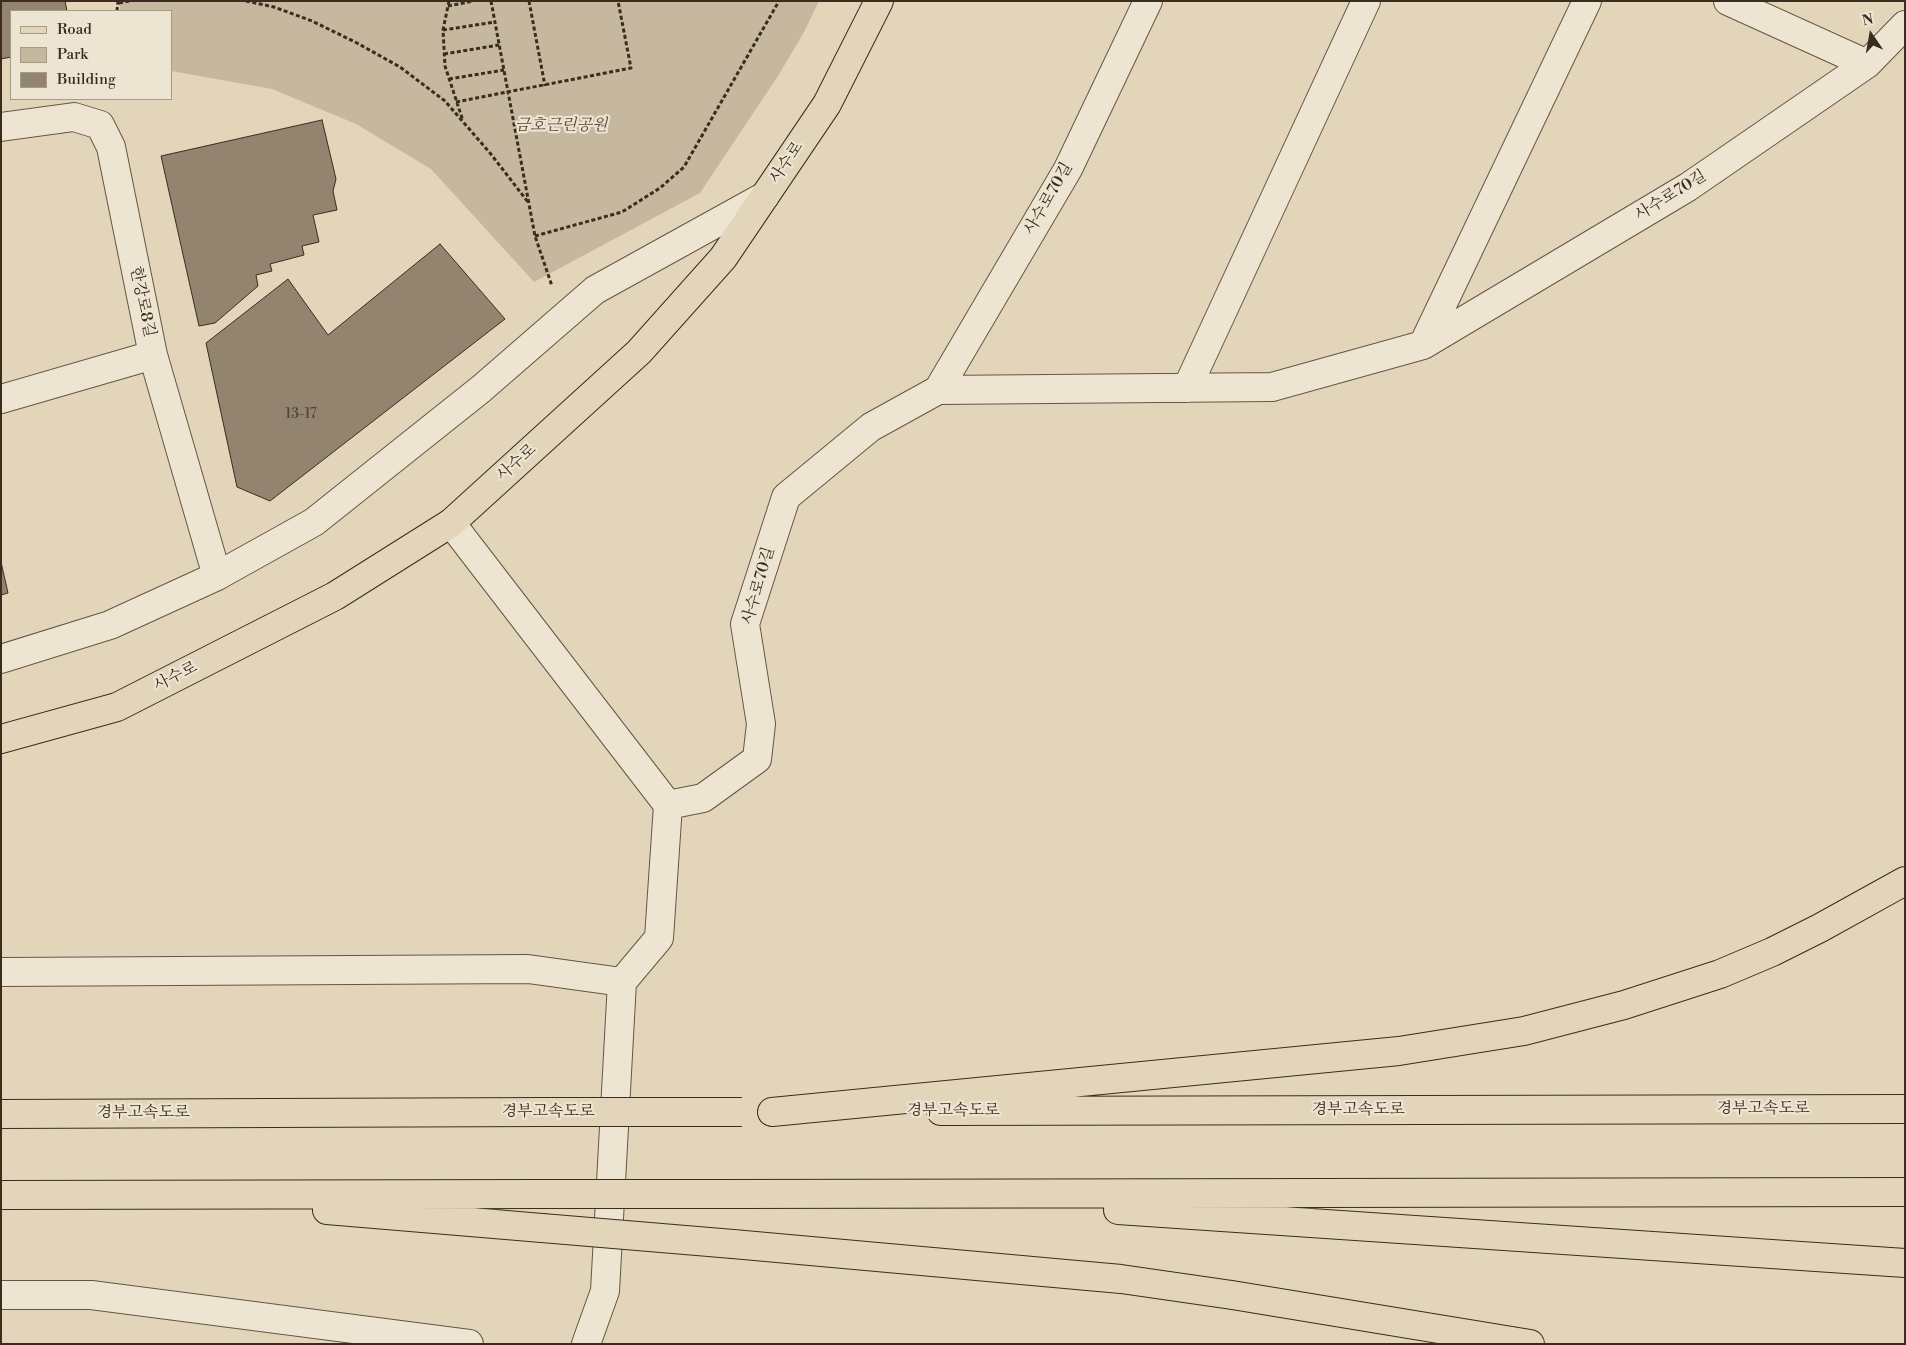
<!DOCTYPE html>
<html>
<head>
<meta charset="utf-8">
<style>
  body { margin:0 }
  #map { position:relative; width:1906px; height:1345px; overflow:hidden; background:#e3d5ba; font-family:"Libre Bodoni",serif }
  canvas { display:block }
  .frame { position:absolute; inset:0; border:2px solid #3b2c1d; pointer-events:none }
  .legend { position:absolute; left:10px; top:10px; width:162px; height:90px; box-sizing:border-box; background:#ede4d2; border:1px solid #a69a8a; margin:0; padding:6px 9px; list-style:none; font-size:15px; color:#3b2c1d }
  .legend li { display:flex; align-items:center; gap:10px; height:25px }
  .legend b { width:25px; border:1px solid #a69a8a }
  .north { position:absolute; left:1846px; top:10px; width:50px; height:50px; -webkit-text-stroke:4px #ede4d2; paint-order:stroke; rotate:348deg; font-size:14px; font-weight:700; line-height:20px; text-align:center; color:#3b2c1d }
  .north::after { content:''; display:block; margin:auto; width:18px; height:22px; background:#3b2c1d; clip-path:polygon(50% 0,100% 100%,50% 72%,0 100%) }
</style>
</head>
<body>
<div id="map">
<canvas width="1906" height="1345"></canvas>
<div class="frame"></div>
<ul class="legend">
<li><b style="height:6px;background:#e3d5ba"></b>Road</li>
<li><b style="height:14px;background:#c6b89f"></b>Park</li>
<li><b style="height:14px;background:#92846f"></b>Building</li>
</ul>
<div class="north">N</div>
</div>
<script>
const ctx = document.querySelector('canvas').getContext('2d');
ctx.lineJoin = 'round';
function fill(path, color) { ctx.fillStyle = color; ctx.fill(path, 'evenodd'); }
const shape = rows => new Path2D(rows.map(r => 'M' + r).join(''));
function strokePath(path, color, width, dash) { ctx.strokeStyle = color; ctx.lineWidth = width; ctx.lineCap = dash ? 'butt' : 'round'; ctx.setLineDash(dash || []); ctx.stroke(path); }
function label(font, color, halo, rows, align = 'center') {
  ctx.font = font + ' "Libre Bodoni","Noto Serif KR",serif'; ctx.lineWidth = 4.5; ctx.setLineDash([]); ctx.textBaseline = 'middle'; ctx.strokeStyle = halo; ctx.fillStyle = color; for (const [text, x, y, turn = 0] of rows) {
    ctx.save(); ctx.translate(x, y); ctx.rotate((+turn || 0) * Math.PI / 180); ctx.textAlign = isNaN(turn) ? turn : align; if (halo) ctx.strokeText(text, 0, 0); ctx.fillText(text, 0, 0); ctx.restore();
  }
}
fill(shape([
  [118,1,819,1,804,32,778,76,700,193,534,282,431,169,356,124,272,89,171,71,171,11,121,11]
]), '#c6b89f');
const building = shape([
  [1,1,65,1,67,11,11,11,11,57,1,59,1,1],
  [322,120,336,179,333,191,337,210,313,215,319,242,302,246,304,255,270,264,272,271,256,275,258,286,215,323,199,326,161,156,322,120],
  [440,244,505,319,270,501,237,487,206,343,288,279,328,335,440,244],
  [1,562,8,593,1,595,1,562]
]);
fill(building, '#92846f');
strokePath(building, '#3b2c1d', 1);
const minor = shape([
  [1148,1,1068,169,938,390,1272,387,1423,345,1587,1],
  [1728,1,1867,64],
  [1,127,74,117,100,125,111,147,153,355,217,576],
  [1423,345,1688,187,1867,64,1905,25],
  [1187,388,1366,1],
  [1,399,153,355],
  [451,523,668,805,659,938,622,982],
  [1,659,110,625,217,576,314,522,481,389,595,290,765,196],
  [668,805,703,798,757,759,761,724,745,624,786,497,871,427,938,390],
  [1,972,528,969,622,982,605,1291,586,1344],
  [1,1295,91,1295,469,1344]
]);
const major = shape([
  [1,739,117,707,335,596,451,523,639,352,723,258,827,104,879,1]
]);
const highway = shape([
  [941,1111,1905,1109],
  [772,1112,1399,1051,1524,1031,1624,1005,1720,974,1772,952,1820,928,1905,881],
  [1,1114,545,1112],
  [733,1194,1905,1192],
  [1,1195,540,1194],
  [327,1210,542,1228],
  [1118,1210,1905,1263],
  [733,1244,1121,1279,1232,1295,1530,1344]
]);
strokePath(minor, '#655644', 30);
strokePath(major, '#3b2c1d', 30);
strokePath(highway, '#3b2c1d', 30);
strokePath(shape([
  [246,1,274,7,312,21,357,43,400,67,445,101,490,153,528,202],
  [449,1,443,30,445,66,463,121],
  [491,1,535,236,552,286],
  [529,1,545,86],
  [119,3,129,1],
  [448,6,473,1],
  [117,11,118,1],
  [443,30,495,22],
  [444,54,499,45],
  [449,79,504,70],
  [456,102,631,68,618,1],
  [535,236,622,212,660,188,684,167,779,1]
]), '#3b2c1d', 3, [4, 2.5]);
strokePath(minor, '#ede4d2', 28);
strokePath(major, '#e3d5ba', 28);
strokePath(highway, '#e3d5ba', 28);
const highwayBridge = shape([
  [545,1112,742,1112],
  [540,1194,733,1194],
  [542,1228,733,1244]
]);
strokePath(highwayBridge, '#3b2c1d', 30, []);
strokePath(highwayBridge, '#e3d5ba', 28);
label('14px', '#514232', null, [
  ["13-17",301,415]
]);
label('italic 16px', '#574837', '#ede4d2', [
  ["금호근린공원",561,126]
]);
label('16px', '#3b2c1d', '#ede4d2', [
  ["사수로",787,163,-56],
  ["사수로70길",1671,196,-32],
  ["사수로70길",1049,199,-60],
  ["한강로8길",142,302,78],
  ["사수로",517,463,-42],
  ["사수로70길",759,586,-74],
  ["사수로",176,677,-27],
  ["경부고속도로",1763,1109],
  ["경부고속도로",1358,1110],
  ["경부고속도로",953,1111],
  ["경부고속도로",548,1112],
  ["경부고속도로",143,1113]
]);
</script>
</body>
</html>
